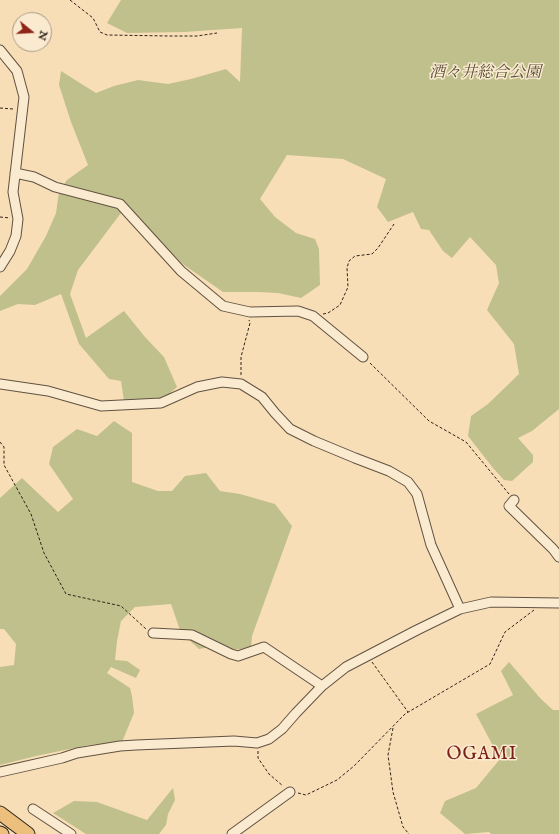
<!DOCTYPE html>
<html>
<head>
<meta charset="utf-8">
<style>
  body { margin:0 }
  #map { position:relative; width:559px; height:834px; overflow:hidden; background:#f8deb7; font-family:"IM FELL English",serif }
  canvas { display:block }
  .north { position:absolute; left:12px; top:12px; width:40px; height:40px; box-sizing:border-box; background:#faead0; border:1px solid #a99a87; border-radius:50%; rotate:108deg; font-size:11px; font-weight:700; line-height:16px; text-align:center; color:#2f231a }
  .north::after { content:''; display:block; margin:auto; width:14px; height:18px; background:#8f2418; clip-path:polygon(50% 0,100% 100%,50% 72%,0 100%) }
</style>
</head>
<body>
<div id="map">
<canvas width="559" height="834"></canvas>
<div class="north">N</div>
</div>
<script>
const ctx = document.querySelector('canvas').getContext('2d');
ctx.lineJoin = 'round';
function fill(path, color) { ctx.fillStyle = color; ctx.fill(path, 'evenodd'); }
const shape = rows => new Path2D(rows.map(r => 'M' + r).join(''));
function strokePath(path, color, width, dash) { ctx.strokeStyle = color; ctx.lineWidth = width; ctx.lineCap = dash ? 'butt' : 'round'; ctx.setLineDash(dash || []); ctx.stroke(path); }
function label(font, color, halo, rows, align = 'center') {
  ctx.font = font + ' "IM FELL English","Noto Serif JP",serif'; ctx.lineWidth = 3; ctx.setLineDash([]); ctx.textBaseline = 'middle'; ctx.strokeStyle = halo; ctx.fillStyle = color; for (const [text, x, y, turn = 0] of rows) {
    ctx.save(); ctx.translate(x, y); ctx.rotate((+turn || 0) * Math.PI / 180); ctx.textAlign = isNaN(turn) ? turn : align; if (halo) ctx.strokeText(text, 0, 0); ctx.fillText(text, 0, 0); ctx.restore();
  }
}
fill(shape([
  [121,0,559,0,559,409,532,431,518,438,533,455,533,462,512,481,504,480,493,468,468,436,471,416,488,404,519,374,514,344,487,310,499,283,496,265,470,237,452,258,443,251,429,230,421,229,413,212,388,222,377,207,386,179,343,159,287,155,260,199,275,217,296,233,315,239,319,249,320,285,301,298,278,293,257,292,223,292,184,265,148,231,127,205,78,270,70,294,86,338,124,311,145,337,164,357,177,387,162,400,124,401,121,381,109,379,79,344,61,294,35,305,18,304,0,311,0,296,27,269,46,236,56,213,59,192,67,180,88,165,71,122,59,85,61,71,96,93,114,86,138,80,168,84,191,79,226,69,240,82,242,28,185,32,127,33,107,23],
  [114,421,132,433,132,482,158,491,172,491,185,476,206,473,220,491,240,494,275,504,292,526,252,636,251,648,230,650,207,636,210,647,199,649,181,633,171,604,135,607,121,621,117,641,115,660,127,661,140,670,136,678,111,667,107,673,130,688,132,696,134,713,122,742,89,745,36,756,0,765,0,667,14,665,16,644,4,629,0,629,0,498,22,478,58,512,73,499,49,464,53,447,77,429,97,436],
  [509,662,541,699,553,710,559,710,559,834,491,834,489,832,465,834,440,813,445,801,476,788,500,759,476,714,513,695,501,671],
  [173,788,175,800,168,814,166,825,159,834,86,834,53,813,74,801,97,802,147,820]
]), '#c0c08c');
const minor = shape([
  [0,50,17,71,24,97,13,192,18,219,16,236,10,251,0,267],
  [15,173,34,177,55,187,120,204,181,271,223,306,250,312,298,311,313,316,363,357],
  [0,384,48,391,101,406,161,403,197,387,222,382,241,384,262,397,275,413,290,429,314,441,355,458,389,471,408,482,417,494,431,545,460,609],
  [514,500,509,506,553,549,559,557],
  [153,633,192,635,231,654,238,656,264,647,322,686],
  [0,772,62,758,77,753,120,746,136,745,234,741,257,743,269,739,282,729,296,713,322,686,346,667,417,630,460,609,491,602,559,603],
  [33,809,71,834],
  [232,834,290,792]
]);
const highway = shape([
  [0,813,28,834],
  [0,833,2,834]
]);
strokePath(minor, '#615241', 11);
strokePath(highway, '#2f231a', 15);
strokePath(shape([
  [70,0,93,18,100,32,107,35,169,36,197,36,217,33],
  [0,108,13,109],
  [0,217,10,218],
  [323,314,328,313,340,305,348,287,347,268,349,261,355,256,372,254,378,248,394,224],
  [370,363,429,421,466,442,509,494],
  [241,375,241,357,250,323,249,320],
  [0,442,4,447,4,465,31,514,44,553,66,594,121,606,146,629],
  [372,662,408,712],
  [393,728,388,755,393,792,403,827,409,834],
  [258,751,258,758,269,774,283,786],
  [298,793,306,795,337,780,354,766,405,714,490,664,505,632,534,610]
]), '#2f231a', 1, [3, 2]);
strokePath(minor, '#faead0', 9);
strokePath(highway, '#ecbf7c', 13);
label('italic 16px', '#5a523c', '#faead0', [
  ["酒々井総合公園",485,74]
]);
ctx.letterSpacing = '1px';
label('18px', '#7a1f14', '#faead0', [
  ["OGAMI",482,755]
]);
ctx.letterSpacing = '0px';
</script>
</body>
</html>
